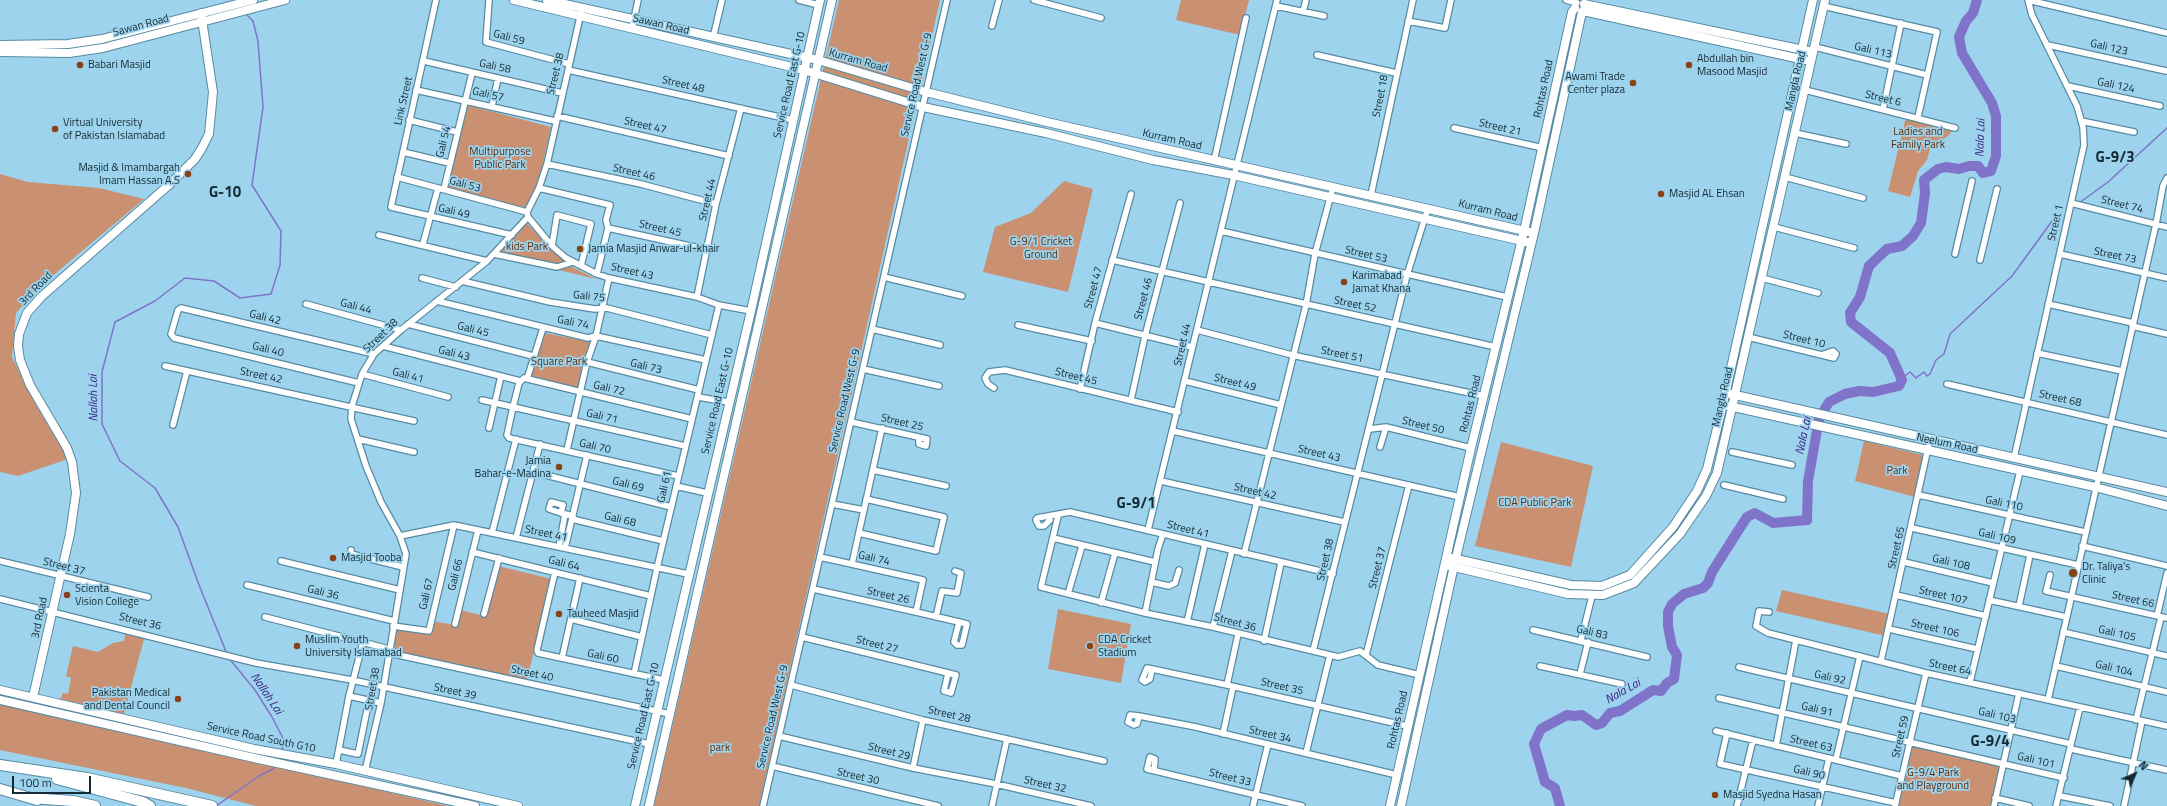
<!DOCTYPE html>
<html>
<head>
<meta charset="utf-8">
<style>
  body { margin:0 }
  #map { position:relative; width:2167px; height:806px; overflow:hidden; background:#9dd3ec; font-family:"Titillium Web",sans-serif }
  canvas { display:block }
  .north { position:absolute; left:2115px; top:754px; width:40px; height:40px; -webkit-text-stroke:3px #9dd3ec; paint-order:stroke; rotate:45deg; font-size:11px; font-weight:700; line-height:16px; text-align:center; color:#142a34 }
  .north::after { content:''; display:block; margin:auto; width:14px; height:18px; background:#142a34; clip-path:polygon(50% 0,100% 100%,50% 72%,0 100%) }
  .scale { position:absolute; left:12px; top:776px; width:79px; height:18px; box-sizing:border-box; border:2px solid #142a34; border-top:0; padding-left:5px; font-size:12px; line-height:14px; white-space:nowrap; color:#142a34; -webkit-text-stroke:3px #9dd3ec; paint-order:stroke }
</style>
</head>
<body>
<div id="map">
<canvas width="2167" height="806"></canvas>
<div class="north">N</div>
<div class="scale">100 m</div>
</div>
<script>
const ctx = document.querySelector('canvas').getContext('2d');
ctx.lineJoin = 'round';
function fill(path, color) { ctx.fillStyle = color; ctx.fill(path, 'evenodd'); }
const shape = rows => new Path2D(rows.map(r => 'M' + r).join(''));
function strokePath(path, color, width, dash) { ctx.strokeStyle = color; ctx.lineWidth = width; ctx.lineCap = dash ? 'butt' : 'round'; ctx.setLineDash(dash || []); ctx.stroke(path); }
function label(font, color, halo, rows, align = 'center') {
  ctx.font = font + ' "Titillium Web",sans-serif'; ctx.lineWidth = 3.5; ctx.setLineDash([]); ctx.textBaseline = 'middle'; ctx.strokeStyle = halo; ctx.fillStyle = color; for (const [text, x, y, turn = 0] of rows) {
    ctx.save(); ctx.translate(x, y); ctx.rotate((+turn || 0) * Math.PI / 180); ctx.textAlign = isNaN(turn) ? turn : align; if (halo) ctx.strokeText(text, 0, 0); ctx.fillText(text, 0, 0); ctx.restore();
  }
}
fill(shape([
  [839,0,940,0,759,806,654,806],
  [1181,0,1249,0,1240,35,1176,20],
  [467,105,551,127,539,181,525,209,447,188],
  [1906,117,1953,129,1949,135,1930,149,1927,160,1918,171,1910,197,1888,191],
  [0,174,28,182,99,188,144,199,38,288,16,313,12,357,36,405,68,459,18,476,0,472],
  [1064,181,1093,189,1068,292,983,272,995,227,1031,213],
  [525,221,555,253,570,266,596,279,497,255,515,236],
  [540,332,591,342,579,395,528,383],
  [1864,441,1923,455,1915,497,1855,481],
  [1501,442,1593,466,1571,567,1475,546],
  [498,566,552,579,526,683,394,652,396,626,428,632,431,621,456,625,460,610,485,616],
  [1782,590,1890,614,1886,636,1776,611],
  [1058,609,1131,624,1121,683,1048,669],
  [126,630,145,635,124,714,60,699,63,693,68,694,71,678,66,676,73,646,98,652,113,643,124,641],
  [0,703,115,729,448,806,256,806,186,788,0,750],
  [1912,746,2000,765,1992,806,1899,806]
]), '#ca9072');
strokePath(shape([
  [2079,203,2108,182,2167,128],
  [1902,378,1910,372,1916,378,1924,372,1927,376,1930,374,1936,360,1944,354,1950,334,2012,276,2055,217,2061,213],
  [227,654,199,585,178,527,155,488,120,461,102,424,102,372,115,322,155,301,185,278,214,281,240,298,271,294,280,265,281,231,252,185,263,107,258,41,253,21,245,13],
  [228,657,255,690,272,717,285,742,281,751],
  [216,806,259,776,273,769,275,765]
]), '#8074ca', 1.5);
strokePath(shape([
  [1560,806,1555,788,1545,782,1534,744,1541,729,1567,715,1574,716,1582,715,1596,725,1602,723,1610,713,1620,711,1653,690,1661,691,1667,683,1674,679,1677,655,1672,647,1668,626,1668,612,1672,604,1684,594,1703,588,1708,583,1712,572,1736,534,1747,517,1755,513,1773,523,1807,520,1808,481,1819,419,1829,402,1845,394,1859,391,1873,392,1899,386,1902,380,1890,353,1851,322,1850,313,1860,297,1869,266,1887,249,1902,246,1913,236,1921,223,1925,193,1924,180,1938,169,1946,167,1959,169,1969,166,1978,166,1983,173,1991,171,1996,156,1996,116,1992,103,1962,53,1959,37,1966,21,1973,13,1977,0]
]), '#8074ca', 10);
const street = shape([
  [436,0,391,207,512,235],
  [489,0,486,42,569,64],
  [799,0,819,5],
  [1034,0,1101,18],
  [1566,0,1577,3],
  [2028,0,2167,33],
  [1276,6,1324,16],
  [1823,6,1937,32,1918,117],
  [1303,12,1306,0],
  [1408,21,1445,28,1451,0],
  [992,26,999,0],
  [632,29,638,0],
  [713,38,722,0],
  [2048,45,2166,71],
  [1815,47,1927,75],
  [1317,55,1396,73],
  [424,61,562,93],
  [568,70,793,120],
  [2068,86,2160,106],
  [416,90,555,121],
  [1805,90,1955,128],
  [492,106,498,78],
  [1883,109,1901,23],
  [557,116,729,156],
  [409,120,457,132],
  [2081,121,2134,132],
  [1454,128,1543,148],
  [1795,133,1846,144],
  [403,152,449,163],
  [1214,161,1246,18],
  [547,164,641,184,716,204],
  [397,177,527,212],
  [1785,177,1863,198],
  [539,188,610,205,606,220,608,228,597,274],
  [444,189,472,73],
  [1371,195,1413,0],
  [2071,203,2167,227],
  [528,217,552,246,566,258,597,274,609,278,697,297,719,305,751,311],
  [1774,227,1854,248],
  [608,228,708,250],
  [1221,231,1507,297],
  [379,235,487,261],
  [423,244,438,188],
  [552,246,557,215,591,224,581,266],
  [494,254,557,267,573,262],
  [1955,254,1972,181],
  [2060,254,2167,278],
  [1112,260,1496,347],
  [1980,260,1997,189],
  [884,277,962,296],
  [422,278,456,287],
  [1762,278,1818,293],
  [462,281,550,302,595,309,607,308,712,335],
  [697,297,716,204,741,108],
  [437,301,588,338,596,336,706,360],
  [306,304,401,330],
  [2048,304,2133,323],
  [1095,323,1192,347],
  [408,324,533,356],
  [1018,325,1092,341],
  [2132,326,2167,334],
  [872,329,940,345],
  [1197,330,1292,355,1484,396],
  [1748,337,1834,358,1836,354,1833,351,1821,355],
  [383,346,520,381],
  [2037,353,2122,371],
  [587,362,699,390],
  [165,366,414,421],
  [863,369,939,386],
  [362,374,448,397],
  [527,379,543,328],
  [1185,381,1281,405],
  [359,383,174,338,171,334,178,310,181,308,374,354],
  [1947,384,2167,435],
  [994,388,988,384,985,378,989,372,1005,370,1178,412],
  [1080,389,1095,323,1131,194],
  [698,397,728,402],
  [482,400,685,446],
  [1131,400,1145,336,1180,203],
  [851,422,927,439,926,446,919,444,919,438],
  [173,425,187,371],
  [489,428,501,376],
  [1370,429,1386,427,1471,448],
  [1173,431,1460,497],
  [358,439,414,452],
  [1380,447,1386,427],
  [567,450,587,362,596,336,609,278],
  [1732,452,1792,465],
  [2014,458,2084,145,2083,127,2077,106,2032,15,2028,0],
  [873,470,946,486],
  [534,472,671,507],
  [678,476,509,438,507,435,513,407,519,383,524,378,692,419],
  [1161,481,1344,522],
  [1724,485,1783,499],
  [676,486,707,493],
  [1919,495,2085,532],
  [832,504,864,510],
  [561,513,563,505,551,502,549,509,561,513,565,514],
  [1058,516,1041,587,1145,613,1213,627,1330,655,1338,657,1360,651,1378,665,1420,675],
  [572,519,663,541],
  [1050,520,1044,526,1039,526,1036,520,1037,518,1070,512,1333,574],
  [1912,528,2078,565],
  [1148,530,1277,0],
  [492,533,516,439],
  [859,533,936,551,944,517,866,499],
  [400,536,454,525,688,574],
  [516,538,540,444],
  [1053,538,1155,562],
  [2082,546,2167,566],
  [559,547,565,514,573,516],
  [565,548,587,455],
  [351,550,351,554,403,567],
  [472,552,651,596],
  [1244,554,1306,305,1315,254,1333,187],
  [820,557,923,580,916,612],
  [0,561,148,597],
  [281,561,400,590],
  [1904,562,1993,583],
  [852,564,882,428],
  [555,572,537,650,538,653,664,680],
  [2050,575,2046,591,2167,618],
  [1151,582,1169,586,1175,583,1179,570],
  [247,585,394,621],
  [813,589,916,612,959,622,967,624,962,645,957,645,954,642,959,622],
  [1068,594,1082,546],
  [1896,595,1986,616],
  [0,599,256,663,352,680,649,744],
  [1989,600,2066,617],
  [1101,603,1115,553],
  [2019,606,2030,555],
  [1769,612,1759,611,1756,626,1768,633,1926,673,2167,726],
  [1145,613,1158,549,1163,534],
  [484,614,499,558],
  [2157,616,2167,573],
  [265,617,389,649],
  [936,617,942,591,957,593,961,573,955,571],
  [571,619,642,637],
  [1187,622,1205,544],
  [455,624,478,530],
  [393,626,429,631,454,525],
  [1213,627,1232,551],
  [1889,629,1977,649],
  [1533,630,1647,657],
  [2063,632,2167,656],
  [802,637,948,673,956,675,951,693,944,691,948,673],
  [1581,640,1592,596],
  [1264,641,1281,563],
  [1313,651,1407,275,1428,208],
  [389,653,670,714],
  [1366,655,1409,485],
  [562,658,580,578],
  [1881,661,1930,439],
  [1540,666,1622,684],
  [2056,666,2167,692],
  [1739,667,2071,744],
  [1152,669,1150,679,1145,682,1142,680,1147,668,1152,669,1227,685,1407,726],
  [634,674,657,568,719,305],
  [1580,674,1588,642],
  [1970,682,2020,471],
  [791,685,923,720,1104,761],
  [1227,685,1238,634],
  [349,696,363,642],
  [1719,698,2064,778],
  [2048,700,2156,224,2163,186,2167,178],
  [1139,716,1137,724,1134,725,1128,722,1130,715,1139,716,1196,727,1397,775],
  [2136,720,2161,617],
  [1716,731,1902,776],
  [1727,733,1720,764,1896,803],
  [1223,734,1233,687],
  [779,736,913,768,996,784,1091,806],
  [1776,746,1796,640],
  [2071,749,2167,770],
  [339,750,358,754,369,700],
  [1306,753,1330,655],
  [1836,759,1860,656],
  [336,764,349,696,381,703],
  [772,766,938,806],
  [913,768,923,720],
  [1154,770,1155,759,1150,757,1147,769,1302,806],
  [365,771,381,703,406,554,400,536,381,502,366,466,351,419,352,406,362,374,374,354,401,330,487,261,528,217,527,212,539,188,547,164,582,8],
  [2060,796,2110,806],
  [1995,798,2029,806],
  [763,806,947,0],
  [992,806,1007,739],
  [1253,806,1268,744],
  [1737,806,1753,740],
  [1818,806,1829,758],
  [1895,806,1926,673],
  [1994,806,2019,693],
  [2056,806,2080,707],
  [2124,806,2142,721]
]);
const secondary = shape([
  [514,0,804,70,923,107,1046,133,1153,160,1233,175,1531,243],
  [547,0,818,60,926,92,1047,122,1534,233],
  [1584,4,1813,52],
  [1583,11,1805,60],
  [0,45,68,44,102,39,253,0],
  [0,52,69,53,103,48,285,0],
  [1731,394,2167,492],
  [1729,406,2095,487,2167,506],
  [1452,558,1571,585,1602,586,1630,575,1673,527,1697,491,1707,469,1723,404,1813,0],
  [1446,565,1568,594,1603,595,1634,583,1680,534,1706,496,1717,473,1825,0],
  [0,690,254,749,336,764,518,806],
  [33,697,70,534,76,493,72,462,67,448,30,385,20,360,18,346,19,334,27,313,41,297,170,184,195,159,202,148,209,134,213,92,201,13],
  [0,700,254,758,475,806],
  [635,806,751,311,820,0],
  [649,806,832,0],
  [1390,806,1471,448,1524,231,1572,12,1575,8],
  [1401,806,1454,566,1534,233,1582,12]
]);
const highway = shape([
  [0,765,87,778,212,806],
  [57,779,143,802,150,806],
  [0,789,37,800],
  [30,798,73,801,95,806]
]);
strokePath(street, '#578ba3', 8);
strokePath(secondary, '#578ba3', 10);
strokePath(highway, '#578ba3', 12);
strokePath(street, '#fff', 5.5);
strokePath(secondary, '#fff', 8);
strokePath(highway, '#fff', 10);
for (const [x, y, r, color] of [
  [80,65,4,"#874218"],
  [1689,65,4,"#874218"],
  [1633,83,4,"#874218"],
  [55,129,4,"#874218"],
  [188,174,4,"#874218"],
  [1661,194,4,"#874218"],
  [580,249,4,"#874218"],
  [1344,282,4,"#874218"],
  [559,467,4,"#874218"],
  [333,558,4,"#874218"],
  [2073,573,5,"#874218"],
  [67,595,4,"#874218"],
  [559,614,4,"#874218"],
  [297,646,4,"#874218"],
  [1090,646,4,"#874218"],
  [178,699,4,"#874218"],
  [1715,795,4,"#874218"]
]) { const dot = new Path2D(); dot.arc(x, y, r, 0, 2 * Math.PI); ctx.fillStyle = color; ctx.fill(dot); strokePath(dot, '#9dd3ec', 1.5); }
label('11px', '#142a34', '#9dd3ec', [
  ["Sawan Road",661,25,13],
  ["Sawan Road",141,26,-15],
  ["Gali 59",509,38,15],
  ["Gali 123",2109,48,13],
  ["Gali 113",1873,51,13],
  ["Kurram Road",858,61,16],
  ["Gali 58",495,67,12],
  ["Street 38",556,74,-76],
  ["Mangla Road",1796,81,-77],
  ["Street 48",683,85,13],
  ["Service Road East G-10",790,85,-77],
  ["Service Road West G-9",917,85,-77],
  ["Gali 124",2116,86,12],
  ["Rohtas Road",1544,89,-78],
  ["Gali 57",488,95,12],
  ["Street 18",1381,96,-79],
  ["Street 6",1883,99,14],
  ["Link Street",404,101,-77],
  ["Street 47",645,126,13],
  ["Street 21",1500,128,13],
  ["Kurram Road",1172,140,13],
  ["Gali 54",444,142,-76],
  ["Street 46",634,173,13],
  ["Gali 53",465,185,15],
  ["Street 44",708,200,-77],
  ["Street 74",2122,205,14],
  ["Kurram Road",1488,211,14],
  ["Gali 49",454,212,13],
  ["Street 1",2056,223,-77],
  ["Street 45",660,229,13],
  ["Street 53",1366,255,13],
  ["Street 73",2115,256,12],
  ["Street 43",632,272,13],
  ["Street 47",1094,288,-75],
  ["3rd Road",36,289,-46],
  ["Gali 75",589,297,6],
  ["Street 46",1144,299,-75],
  ["Street 52",1355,305,12],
  ["Gali 44",356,307,15],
  ["Gali 42",265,318,14],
  ["Gali 74",573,323,11],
  ["Gali 45",473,330,14],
  ["Street 38",381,336,-44],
  ["Street 10",1804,340,14],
  ["Street 44",1183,345,-77],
  ["Gali 40",268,350,14],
  ["Gali 43",454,354,14],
  ["Street 51",1342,355,12],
  ["Gali 73",646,367,14],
  ["Street 42",261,376,12],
  ["Gali 41",408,376,15],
  ["Street 45",1076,377,14],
  ["Street 49",1235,383,14],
  ["Gali 72",609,389,13],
  ["Mangla Road",1723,397,-77],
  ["Street 68",2060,399,13],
  ["Service Road East G-10",718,401,-77],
  ["Service Road West G-9",845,401,-77],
  ["Rohtas Road",1471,404,-76],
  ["Gali 71",602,417,13],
  ["Street 25",902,423,13],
  ["Street 50",1423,426,14],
  ["Neelum Road",1947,444,12],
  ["Gali 70",595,447,13],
  ["Street 43",1319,454,13],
  ["Gali 69",628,485,14],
  ["Gali 61",665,487,-77],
  ["Street 42",1255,492,13],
  ["Gali 110",2004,504,12],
  ["Gali 68",620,520,14],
  ["Street 41",1188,530,14],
  ["Street 41",546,534,12],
  ["Gali 109",1997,537,13],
  ["Street 65",1897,548,-77],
  ["Gali 74",874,559,13],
  ["Street 38",1326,560,-77],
  ["Gali 108",1951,563,13],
  ["Gali 64",564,564,14],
  ["Street 37",64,567,14],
  ["Street 37",1378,568,-76],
  ["Gali 66",456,575,-76],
  ["Gali 36",323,593,14],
  ["Gali 67",427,594,-77],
  ["Street 26",888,596,13],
  ["Street 107",1943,596,13],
  ["Street 66",2133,600,13],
  ["3rd Road",40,618,-78],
  ["Street 36",140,622,14],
  ["Street 36",1235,623,15],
  ["Street 106",1935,629,13],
  ["Gali 83",1592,633,13],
  ["Gali 105",2117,634,13],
  ["Street 27",877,645,14],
  ["Gali 60",603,657,12],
  ["Street 64",1950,668,12],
  ["Gali 104",2114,669,13],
  ["Street 40",532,674,12],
  ["Gali 92",1830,678,12],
  ["Street 35",1282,687,13],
  ["Street 38",373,689,-80],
  ["Street 39",455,692,12],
  ["Gali 91",1817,710,13],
  ["Street 28",949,715,13],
  ["Service Road East G-10",644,716,-77],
  ["Gali 103",1997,716,13],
  ["Service Road West G-9",773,717,-77],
  ["Rohtas Road",1398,720,-77],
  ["Street 34",1270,735,13],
  ["Street 59",1901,737,-77],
  ["Service Road South G10",261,738,12],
  ["Street 63",1811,744,13],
  ["Street 29",889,752,14],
  ["Gali 101",2036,761,13],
  ["Gali 90",1809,773,13],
  ["Street 30",858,777,13],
  ["Street 33",1230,778,14],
  ["Street 32",1045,785,13]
]);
label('11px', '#142a34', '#9dd3ec', [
  ["Abdullah bin",1697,59],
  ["Masood Masjid",1697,72],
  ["Babari Masjid",88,65],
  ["Awami Trade",1625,77,"right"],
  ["Center plaza",1625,90,"right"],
  ["Virtual University",63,123],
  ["of Pakistan Islamabad",63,136],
  ["Masjid & Imambargah",180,168,"right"],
  ["Imam Hassan A.S",180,181,"right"],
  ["Masjid AL Ehsan",1669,194],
  ["Jamia Masjid Anwar-ul-khair",588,249],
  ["Karimabad",1352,276],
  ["Jamat Khana",1352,289],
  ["Jamia",551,461,"right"],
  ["Bahar-e-Madina",551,474,"right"],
  ["Masjid Tooba",341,558],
  ["Dr. Taliya's",2082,567],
  ["Clinic",2082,580],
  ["Scienta",75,589],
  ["Vision College",75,602],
  ["Tauheed Masjid",567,614],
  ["Muslim Youth",305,640],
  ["University Islamabad",305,653],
  ["CDA Cricket",1098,640],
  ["Stadium",1098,653],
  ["Pakistan Medical",170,693,"right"],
  ["and Dental Council",170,706,"right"],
  ["Masjid Syedna Hasan",1723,795]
], 'left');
label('11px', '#642b04', '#9dd3ec', [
  ["Ladies and",1918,132],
  ["Family Park",1918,145],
  ["Multipurpose",500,152],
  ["Public Park",500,165],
  ["G-9/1 Cricket",1041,242],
  ["Ground",1041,255],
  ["kids Park",527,247],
  ["Square Park",559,362],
  ["Park",1897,471],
  ["CDA Public Park",1535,503],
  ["park",720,748],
  ["G-9/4 Park",1933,773],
  ["and Playground",1933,786]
]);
label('italic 12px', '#391a81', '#9dd3ec', [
  ["Nala Lai",1981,138,-88],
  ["Nallah Lai",94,398,-91],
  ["Nala Lai",1804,436,-78],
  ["Nala Lai",1623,692,-30],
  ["Nallah Lai",266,694,56]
]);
label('bold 15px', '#142a34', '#9dd3ec', [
  ["G-9/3",2115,158],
  ["G-10",225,193],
  ["G-9/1",1136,504],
  ["G-9/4",1990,742]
]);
</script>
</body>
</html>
